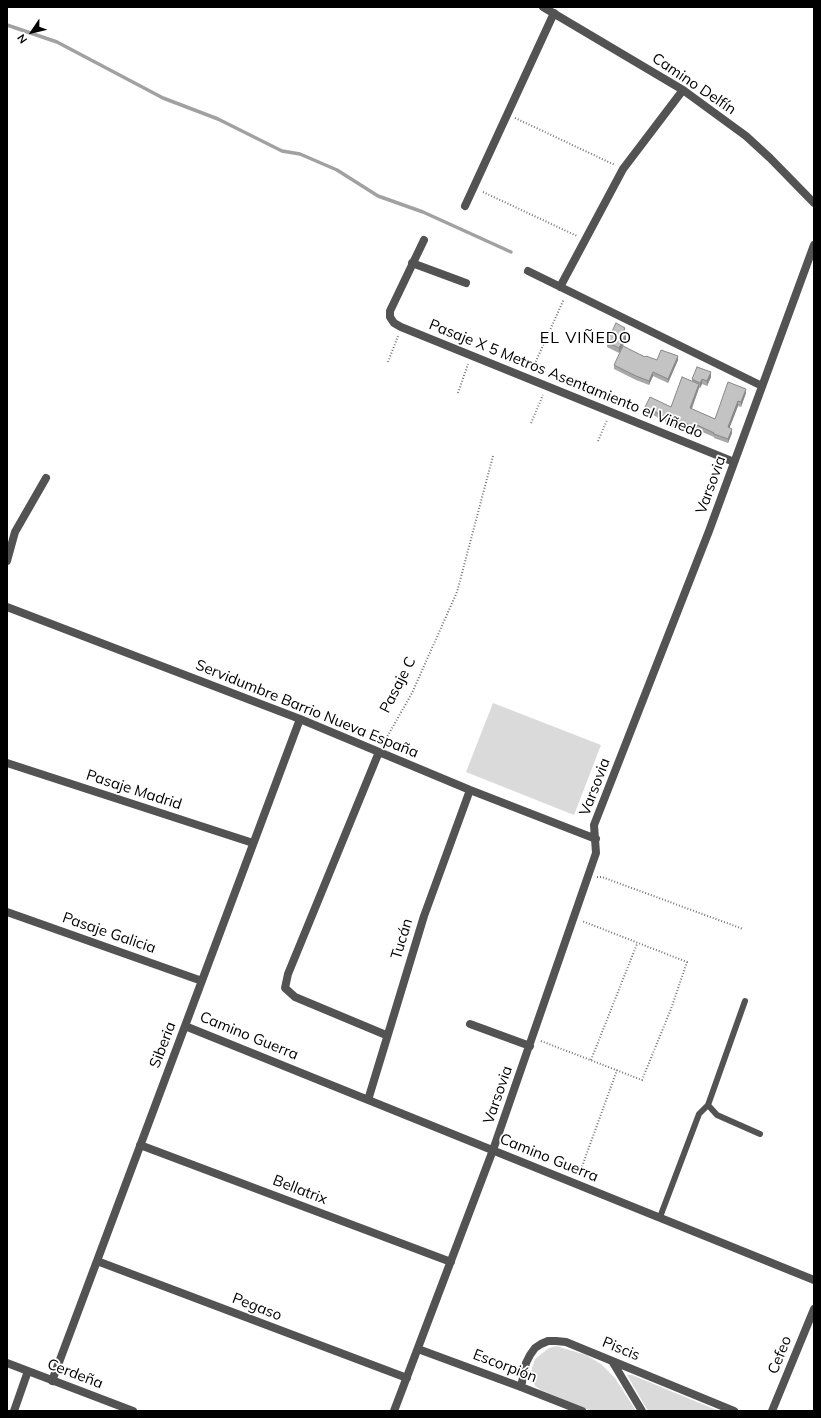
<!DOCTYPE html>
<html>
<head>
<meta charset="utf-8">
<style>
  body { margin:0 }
  #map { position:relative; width:821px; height:1418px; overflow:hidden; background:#fff; font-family:Mulish,sans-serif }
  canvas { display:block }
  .frame { position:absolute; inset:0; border:8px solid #000; pointer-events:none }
  .north { position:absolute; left:12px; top:12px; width:40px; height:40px; -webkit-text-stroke:3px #fff; paint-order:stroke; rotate:235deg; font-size:11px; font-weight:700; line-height:16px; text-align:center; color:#000 }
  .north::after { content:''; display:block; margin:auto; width:14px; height:18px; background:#000; clip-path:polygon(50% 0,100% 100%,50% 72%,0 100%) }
</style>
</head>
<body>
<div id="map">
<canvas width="821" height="1418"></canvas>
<div class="frame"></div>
<div class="north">N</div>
</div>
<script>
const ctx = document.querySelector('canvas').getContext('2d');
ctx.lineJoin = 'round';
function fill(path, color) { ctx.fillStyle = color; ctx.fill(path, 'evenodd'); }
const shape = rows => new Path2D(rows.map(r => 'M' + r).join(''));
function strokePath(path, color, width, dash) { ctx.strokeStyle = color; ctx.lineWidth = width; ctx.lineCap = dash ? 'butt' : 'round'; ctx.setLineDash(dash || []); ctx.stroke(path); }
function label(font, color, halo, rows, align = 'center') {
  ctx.font = font + ' Mulish,sans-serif'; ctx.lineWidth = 3.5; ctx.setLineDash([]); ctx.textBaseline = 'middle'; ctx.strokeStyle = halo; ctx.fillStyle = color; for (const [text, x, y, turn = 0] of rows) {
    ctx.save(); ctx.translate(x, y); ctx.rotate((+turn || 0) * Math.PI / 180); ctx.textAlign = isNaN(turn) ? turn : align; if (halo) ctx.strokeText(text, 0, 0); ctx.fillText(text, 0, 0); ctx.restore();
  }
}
fill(shape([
  [493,703,601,745,574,815,466,772],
  [556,1346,586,1355,601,1364,615,1378,636,1411,591,1411,541,1390,535,1386,531,1376,532,1368,535,1359,549,1348],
  [627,1375,632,1375,719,1411,648,1411]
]), '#dadada');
strokePath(shape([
  [7,25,57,42,163,98,218,119,282,151,300,154,337,170,378,196,423,212,511,252]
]), '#a1a1a1', 3.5);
strokePath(shape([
  [515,118,615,165],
  [483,192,577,236],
  [388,362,398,336],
  [532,370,564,299],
  [458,393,468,364],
  [531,423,543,395],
  [598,441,607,420],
  [383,744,412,693,457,592,493,456],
  [597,877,602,877,743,929],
  [541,1041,642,1080,671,1009,687,962,582,921],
  [591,1060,637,944],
  [579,1175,617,1070]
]), '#757575', 2, [1, 2]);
strokePath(shape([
  [708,1105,717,1115,760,1134],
  [660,1217,699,1114,708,1105,745,1001]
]), '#535353', 6);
strokePath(shape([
  [543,7,683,90,746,136,770,158,814,203],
  [465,206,554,13],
  [424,240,390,311,390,317,394,323,401,327,734,462],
  [412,263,466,283],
  [528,271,762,386],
  [560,287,623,169,683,90],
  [7,561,15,532,46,478],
  [7,607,300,719,470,790,596,839],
  [379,752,288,974,285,988,295,997,386,1035],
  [7,763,253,843],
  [7,912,202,981],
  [470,1024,530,1046],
  [185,1026,814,1280],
  [368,1100,424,916,470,790],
  [140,1145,451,1262],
  [97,1261,407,1378],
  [418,1349,521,1387,582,1411],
  [612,1361,642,1411],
  [7,1363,133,1411],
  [52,1381,300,719],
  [521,1387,526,1363,530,1355,535,1348,541,1344,548,1341,556,1341,566,1342,734,1411],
  [14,1411,28,1371],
  [394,1411,493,1150,596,853,594,825,709,531,814,245],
  [772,1411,814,1309]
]), '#535353', 8);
fill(shape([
  [625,333,625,334,626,340,619,353,607,347,607,342],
  [645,357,657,360,678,360,668,383,653,376,649,385,636,380,614,369,614,365],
  [711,377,707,386,702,384,700,388,699,388,692,409,715,419,746,393,741,407,738,406,729,428,732,433,728,443,714,438,714,437,695,429,694,431,685,428,684,431,665,424,665,421,645,411,645,407,671,407,692,381,692,379]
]), '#a8a8a8');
fill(shape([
  [625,328,625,333,622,338,622,333],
  [626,334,626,340,619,353,619,348],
  [678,356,678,360,668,383,668,379],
  [653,372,653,376,649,385,649,381],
  [711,372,711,377,707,386,707,381],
  [702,379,702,384,700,388,700,383],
  [699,384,699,388,690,412,690,408],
  [746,389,746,393,741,407,741,402],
  [738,401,738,406,728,432,728,427],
  [685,423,685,428,684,431,684,427],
  [732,429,732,433,728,443,728,439]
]), '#888');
const building = shape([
  [616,323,625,328,622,333,626,334,619,348,607,342,616,323],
  [623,346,645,357,646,356,657,360,661,350,678,356,668,379,653,372,649,381,636,376,614,365,623,346],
  [697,367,711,372,707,381,702,379,700,383,692,379,697,367],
  [682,377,699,384,690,408,715,419,728,382,746,389,741,402,738,401,728,427,732,429,728,439,714,434,714,433,695,424,694,427,685,423,684,427,665,419,666,417,645,407,650,397,671,407,682,377]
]);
fill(building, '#c3c3c3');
strokePath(building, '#888', 1);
label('15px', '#000', '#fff', [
  ["Camino Delfín",694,84,34],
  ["Pasaje X 5 Metros Asentamiento el Viñedo",566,379,22],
  ["Varsovia",711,485,-70],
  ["Pasaje C",398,685,-63],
  ["Servidumbre Barrio Nueva España",307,709,22],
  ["Varsovia",595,787,-69],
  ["Pasaje Madrid",134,790,18],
  ["Pasaje Galicia",109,933,19],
  ["Tucán",402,939,-73],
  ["Camino Guerra",249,1036,22],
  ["Siberia",163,1045,-69],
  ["Varsovia",498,1095,-71],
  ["Camino Guerra",549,1158,22],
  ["Bellatrix",300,1190,21],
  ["Pegaso",257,1307,21],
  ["Piscis",621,1349,22],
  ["Cefeo",780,1355,-68],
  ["Escorpión",505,1366,21],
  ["Cerdeña",75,1374,21]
]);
ctx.letterSpacing = '1px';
label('16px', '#000', '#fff', [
  ["EL VIÑEDO",586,338]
]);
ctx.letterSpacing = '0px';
</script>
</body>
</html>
